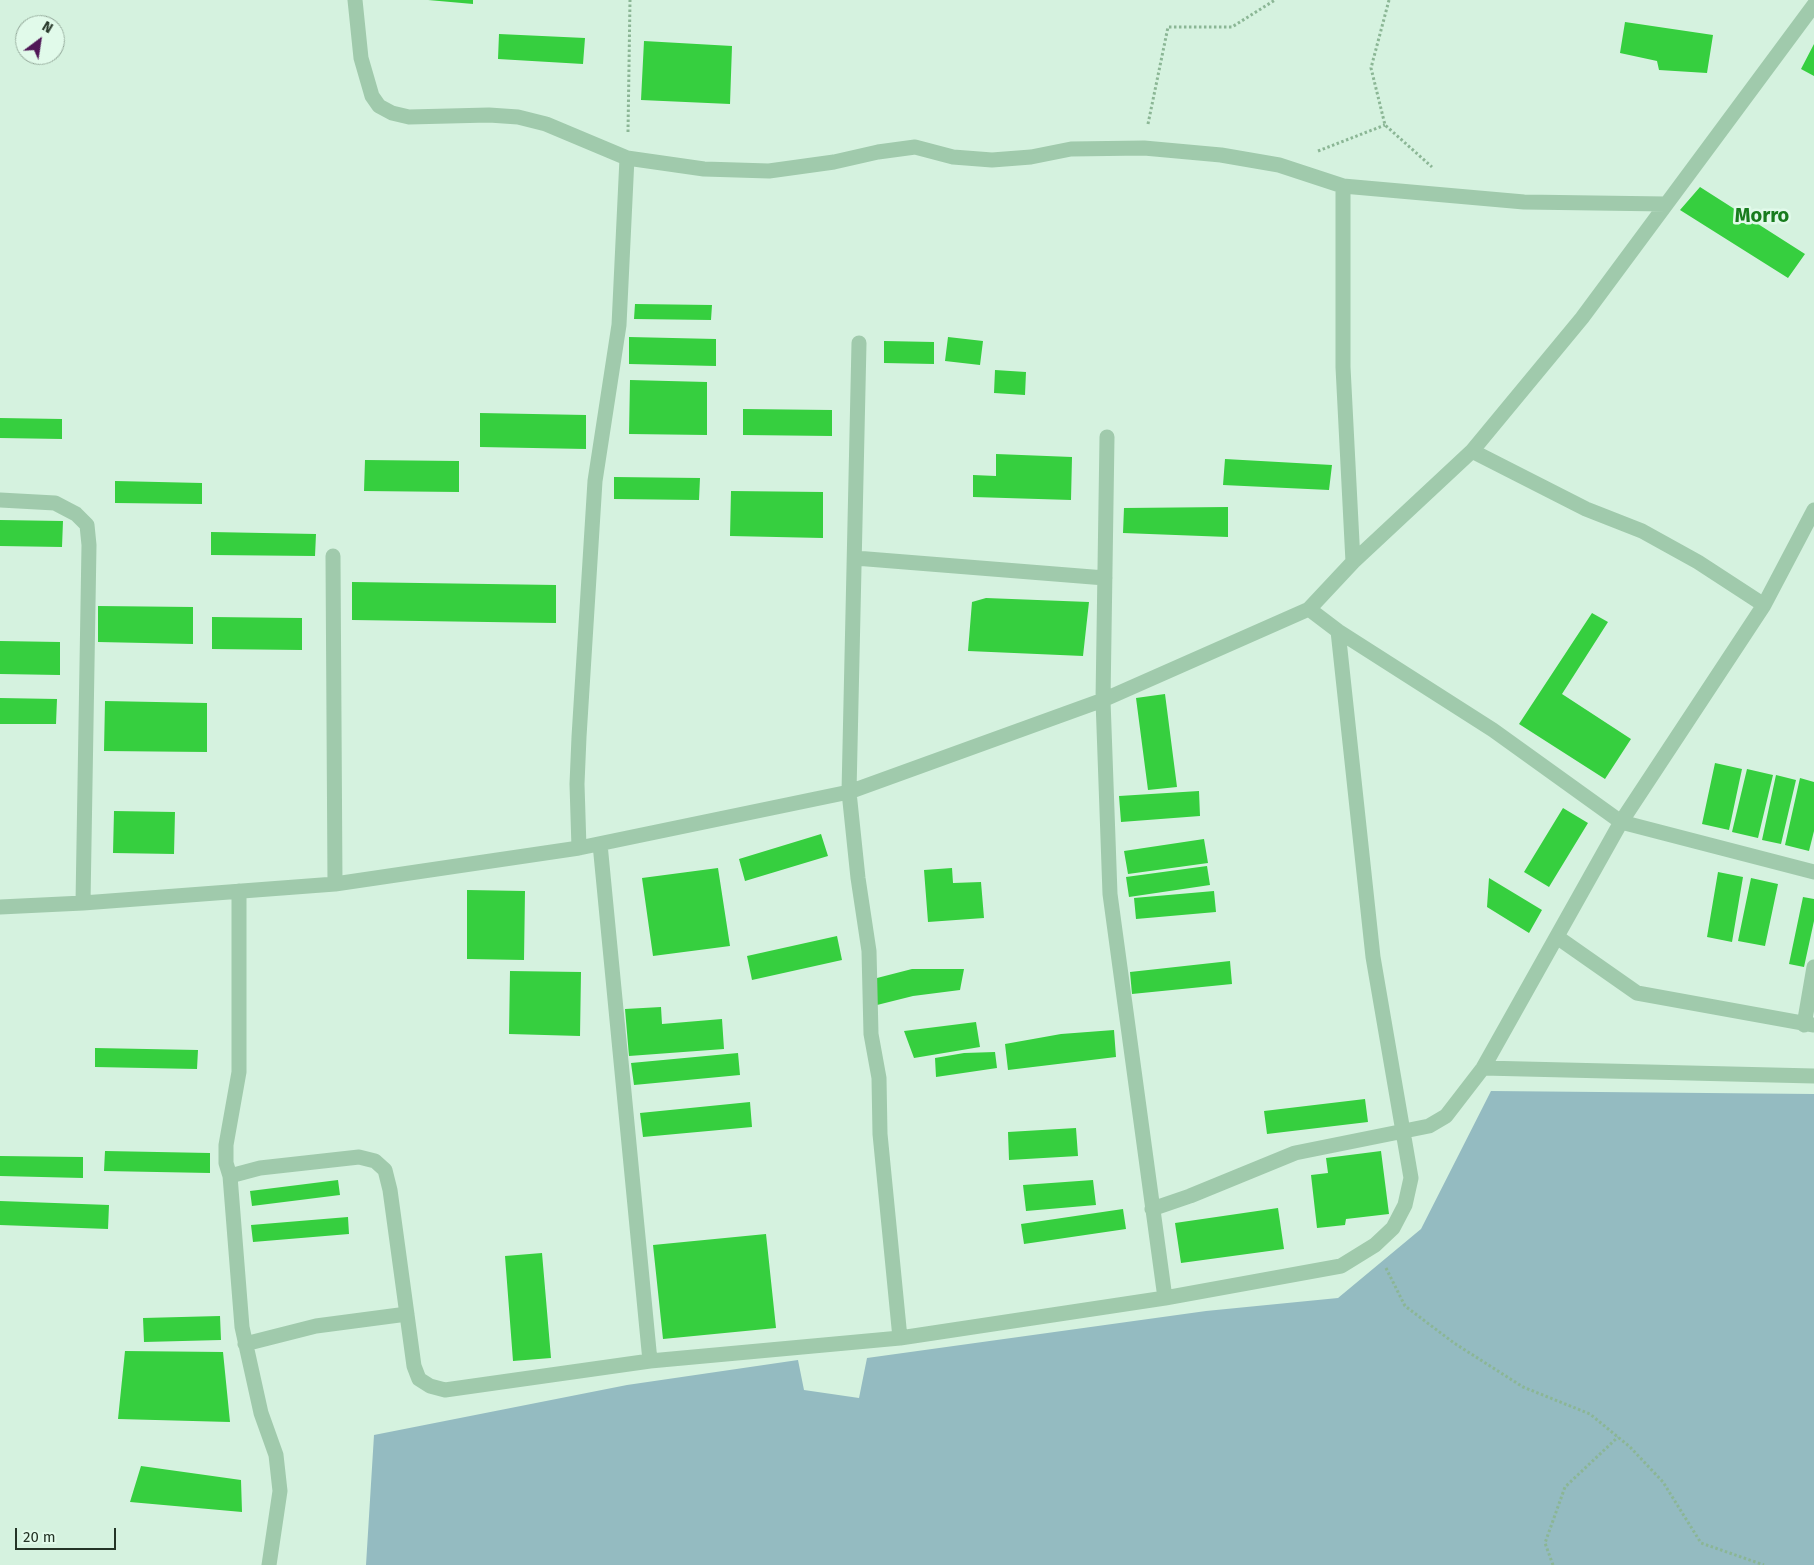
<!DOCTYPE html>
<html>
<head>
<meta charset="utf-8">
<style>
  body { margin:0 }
  #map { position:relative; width:1814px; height:1565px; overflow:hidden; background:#d5f2df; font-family:"Fira Sans",sans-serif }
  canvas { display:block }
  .north { position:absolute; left:15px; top:15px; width:50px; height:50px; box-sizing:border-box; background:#e1faea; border:1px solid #95ab9c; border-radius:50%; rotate:31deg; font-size:14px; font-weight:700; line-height:20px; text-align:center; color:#243426 }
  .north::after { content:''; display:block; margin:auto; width:18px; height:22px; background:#501757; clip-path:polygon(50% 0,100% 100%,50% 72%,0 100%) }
  .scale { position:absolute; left:15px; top:1528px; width:101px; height:22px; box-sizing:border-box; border:2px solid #243426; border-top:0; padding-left:6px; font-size:15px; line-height:18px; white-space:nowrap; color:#243426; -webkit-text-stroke:4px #e1faea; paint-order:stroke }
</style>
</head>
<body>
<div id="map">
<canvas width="1814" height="1565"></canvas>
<div class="north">N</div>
<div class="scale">20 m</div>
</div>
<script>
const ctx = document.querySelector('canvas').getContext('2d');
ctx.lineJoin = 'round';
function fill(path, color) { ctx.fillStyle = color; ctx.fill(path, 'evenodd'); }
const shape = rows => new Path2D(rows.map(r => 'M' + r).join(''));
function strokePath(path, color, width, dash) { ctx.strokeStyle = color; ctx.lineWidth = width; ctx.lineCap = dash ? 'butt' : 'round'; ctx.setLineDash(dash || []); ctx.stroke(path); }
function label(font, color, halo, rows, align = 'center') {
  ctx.font = font + ' "Fira Sans",sans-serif'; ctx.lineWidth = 5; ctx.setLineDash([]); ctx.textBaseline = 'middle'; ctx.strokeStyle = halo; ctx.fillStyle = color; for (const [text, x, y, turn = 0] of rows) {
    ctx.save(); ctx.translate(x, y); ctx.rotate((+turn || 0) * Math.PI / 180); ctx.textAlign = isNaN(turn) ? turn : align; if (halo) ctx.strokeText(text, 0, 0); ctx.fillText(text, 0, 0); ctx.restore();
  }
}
fill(shape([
  [1491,1091,1814,1094,1814,1565,366,1565,374,1435,627,1385,798,1360,804,1390,859,1398,867,1358,1206,1311,1338,1298,1421,1229]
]), '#94bbc1');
fill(shape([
  [428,0,473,0,473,4],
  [1625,22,1713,35,1707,73,1659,70,1657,61,1620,53],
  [499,34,585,38,583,64,498,59],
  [644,41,732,46,730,104,641,100],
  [1814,44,1814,76,1801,69],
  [1700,187,1805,254,1788,278,1680,210],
  [635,304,712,305,711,320,634,319],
  [629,337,716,339,716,366,629,364],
  [948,337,983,341,980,365,945,361],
  [884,341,934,342,934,364,884,363],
  [995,370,1026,372,1025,395,994,393],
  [630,380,707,382,707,435,629,434],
  [743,409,832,410,832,436,743,435],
  [480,413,586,415,586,449,480,447],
  [0,418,62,419,62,439,0,438],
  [996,454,1072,457,1071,500,973,497,973,475,996,476],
  [1225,459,1332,465,1329,490,1223,485],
  [365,460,459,461,459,492,364,491],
  [614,477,700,478,699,500,614,499],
  [115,481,202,483,202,504,115,503],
  [731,491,823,492,823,538,730,536],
  [1228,507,1228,537,1123,533,1124,508],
  [0,520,63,521,62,547,0,546],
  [211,532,316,534,315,556,211,555],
  [352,582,556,585,556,623,352,620],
  [986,598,1089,602,1083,656,968,651,972,602],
  [98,606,193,607,193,644,98,642],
  [1592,613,1608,622,1562,694,1631,739,1605,779,1519,724],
  [212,617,302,618,302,650,212,649],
  [0,641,60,642,60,675,0,674],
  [1165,694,1177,787,1148,790,1136,698],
  [0,698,57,699,56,724,0,724],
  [105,701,207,703,207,752,104,751],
  [1715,763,1742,769,1729,830,1702,824],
  [1747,769,1773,775,1758,838,1732,832],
  [1776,775,1796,780,1781,844,1762,840],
  [1800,778,1814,782,1814,831,1809,851,1785,845],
  [1199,791,1200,816,1121,822,1119,796],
  [1563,808,1588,823,1549,887,1524,872],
  [114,811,175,812,174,854,113,853],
  [821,834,828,856,745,881,739,859],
  [1204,839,1208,863,1128,874,1124,851],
  [1207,866,1210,885,1129,897,1126,877],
  [718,868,730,946,653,956,642,878],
  [952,868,953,883,981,882,984,918,928,922,924,870],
  [1718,872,1743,877,1732,942,1707,937],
  [1489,878,1542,910,1529,933,1487,907],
  [1751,878,1778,884,1765,946,1738,941],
  [467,890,525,891,524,960,467,959],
  [1214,891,1216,912,1136,919,1134,898],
  [1803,897,1814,899,1814,921,1804,967,1789,964],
  [837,936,842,960,752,980,747,956],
  [1230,961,1232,984,1132,994,1130,972],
  [912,969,964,969,960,990,913,996,877,1005,877,978],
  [510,971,581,972,580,1036,509,1034],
  [661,1007,662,1024,722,1019,724,1049,629,1056,625,1009],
  [976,1022,980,1047,914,1058,904,1031],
  [1114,1030,1116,1057,1008,1070,1005,1044,1061,1034],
  [95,1048,198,1050,197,1069,95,1067],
  [995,1052,997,1068,936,1077,935,1058,964,1053],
  [738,1053,740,1075,634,1085,631,1063],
  [1365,1099,1368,1122,1267,1134,1264,1111],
  [750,1102,752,1127,643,1137,640,1113],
  [1076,1128,1078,1156,1009,1160,1008,1132],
  [105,1151,210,1153,210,1173,104,1171],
  [1381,1151,1389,1214,1346,1219,1345,1225,1317,1228,1311,1175,1328,1173,1326,1158],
  [0,1156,83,1157,83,1178,0,1176],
  [338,1180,340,1195,252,1206,250,1191],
  [1093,1180,1096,1205,1026,1211,1023,1185],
  [0,1201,109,1205,108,1229,0,1225],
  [1278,1208,1284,1249,1181,1263,1175,1223],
  [1123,1209,1126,1229,1024,1244,1021,1224],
  [348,1217,349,1234,253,1242,251,1225],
  [766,1234,776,1328,663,1339,653,1245],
  [542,1253,551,1358,513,1361,505,1256],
  [220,1316,221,1340,144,1342,143,1318],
  [125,1351,223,1352,230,1422,118,1419],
  [141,1466,241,1480,242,1512,130,1502]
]), '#36cf3f');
strokePath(shape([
  [1389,0,1371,68,1385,125,1432,167],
  [1148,124,1168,27,1232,27,1275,0],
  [628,132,630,0],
  [1318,151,1385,125],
  [1386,1268,1405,1306,1454,1343,1523,1387,1590,1414,1630,1447,1663,1482,1701,1543,1764,1565],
  [1553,1565,1545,1543,1565,1487,1618,1437]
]), '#8bb695', 3, [2.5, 2.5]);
strokePath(shape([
  [355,0,361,58,372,96,379,106,392,113,409,117,489,115,518,117,546,124,627,158,704,169,769,171,834,162,878,152,915,147,953,157,992,160,1031,157,1071,149,1144,148,1221,155,1279,165,1343,186,1524,202,1666,204],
  [1343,186,1343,367,1353,562],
  [859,343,849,792,858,878,869,951,871,1034,879,1078,880,1134,900,1338],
  [1107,437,1103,700,1110,894,1165,1298],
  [1472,451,1586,509,1642,531,1698,562,1764,605],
  [0,500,55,503,76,514,87,525,89,545,83,903],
  [333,556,335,884],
  [855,558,1105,578],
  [1309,609,1338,631,1493,730,1621,822,1814,872],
  [600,844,650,1361],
  [579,848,577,784,579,737,595,481,619,325,627,158],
  [239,891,239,1072,226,1145,226,1163,230,1176,260,1168,359,1157,375,1161,385,1170,390,1190,414,1366,419,1379,430,1386,445,1390,650,1361,900,1338,1165,1298,1341,1266,1375,1245,1393,1228,1405,1205,1411,1178,1373,957,1338,631],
  [0,907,83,903,335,884,579,848,849,792,1103,700,1309,609,1353,562,1472,451,1582,318,1814,5],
  [1557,937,1637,993,1814,1025],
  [1804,1025,1814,967],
  [1483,1068,1814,1076],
  [230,1176,242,1327,261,1413,276,1455,280,1491,269,1565],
  [1152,1209,1190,1196,1295,1153,1429,1126,1446,1116,1483,1068,1621,822,1764,605,1814,510],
  [245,1344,316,1326,407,1314]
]), '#a0caac', 15);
label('bold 20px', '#177c1d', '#e1faea', [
  ["Morro",1762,216]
]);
</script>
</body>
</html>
